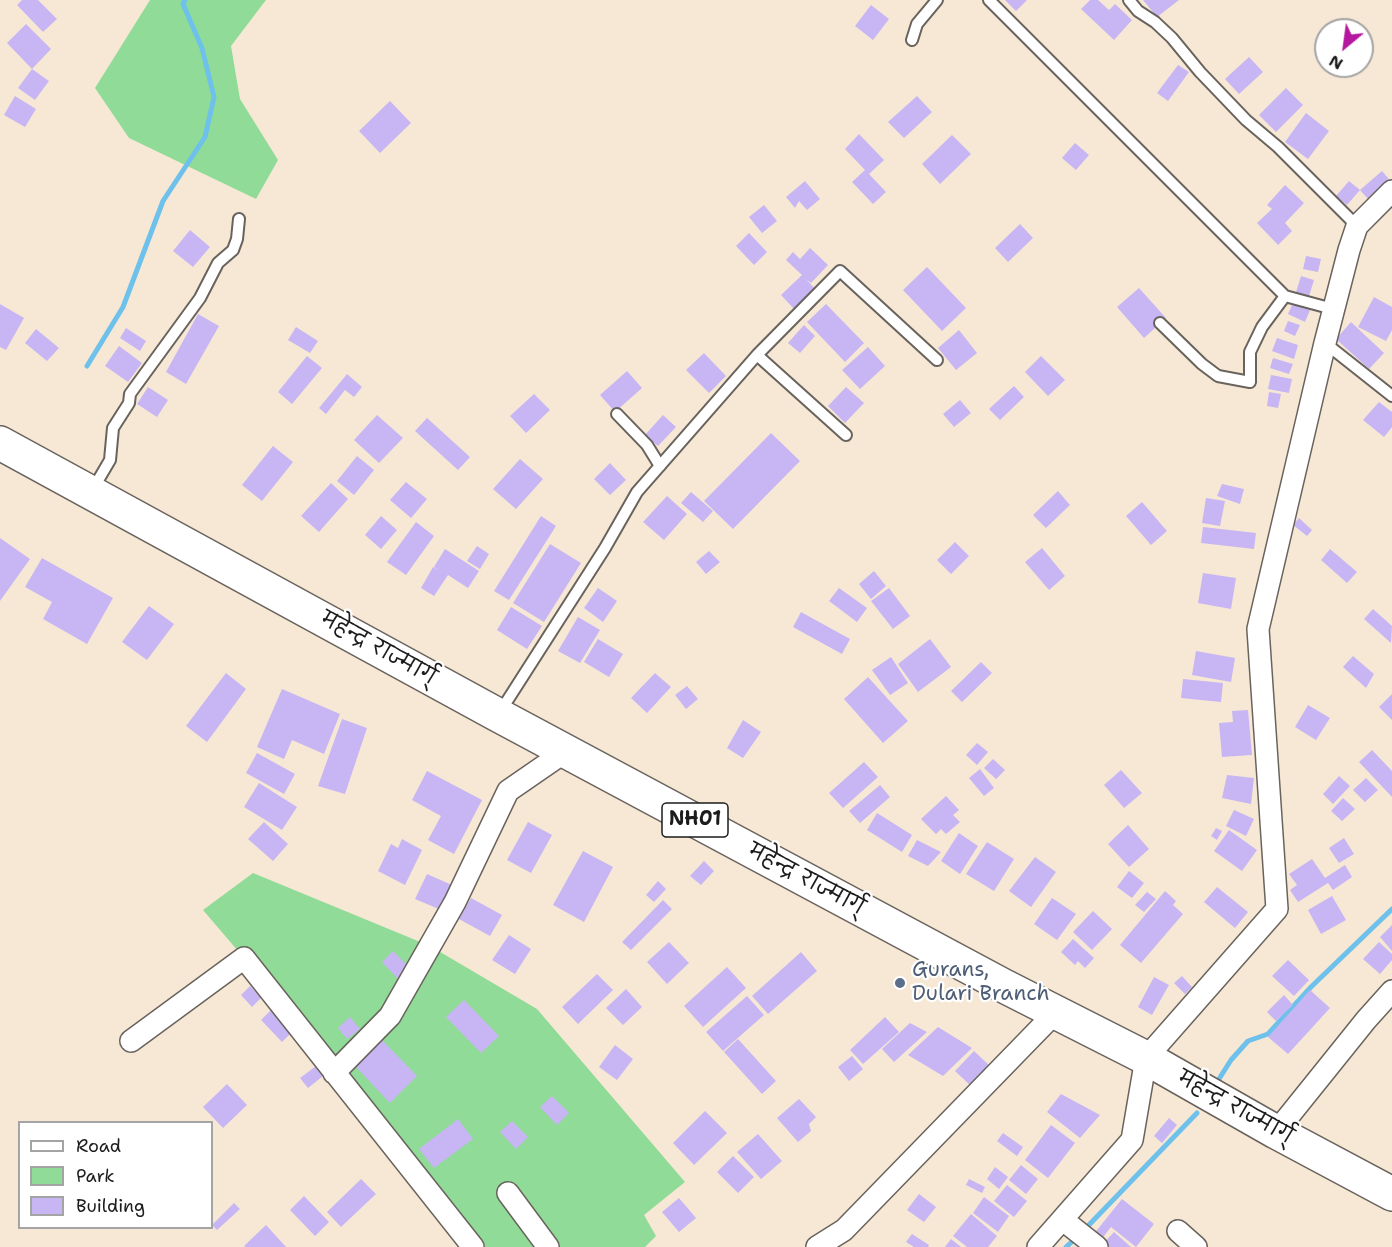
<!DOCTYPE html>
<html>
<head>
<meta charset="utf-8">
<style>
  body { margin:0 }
  #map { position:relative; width:1392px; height:1247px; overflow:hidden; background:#f7e8d5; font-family:"Shantell Sans",sans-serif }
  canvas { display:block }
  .legend { position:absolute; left:18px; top:1121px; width:195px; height:108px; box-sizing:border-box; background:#fff; border:2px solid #a4a4a4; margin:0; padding:8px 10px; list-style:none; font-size:18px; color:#1c1c1c }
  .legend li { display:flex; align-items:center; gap:12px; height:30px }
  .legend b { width:30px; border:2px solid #a4a4a4 }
  .north { position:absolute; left:1314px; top:18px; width:60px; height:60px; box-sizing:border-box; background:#fff; border:2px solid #a4a4a4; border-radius:50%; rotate:209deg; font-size:16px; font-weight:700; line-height:24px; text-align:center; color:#1c1c1c }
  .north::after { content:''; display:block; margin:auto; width:21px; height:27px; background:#b5179e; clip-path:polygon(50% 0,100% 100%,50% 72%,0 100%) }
</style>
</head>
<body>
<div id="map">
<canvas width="1392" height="1247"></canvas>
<ul class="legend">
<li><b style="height:8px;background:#fff"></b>Road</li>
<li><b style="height:16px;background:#90db97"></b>Park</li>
<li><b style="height:16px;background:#c7b6f3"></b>Building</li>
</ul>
<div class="north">N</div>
</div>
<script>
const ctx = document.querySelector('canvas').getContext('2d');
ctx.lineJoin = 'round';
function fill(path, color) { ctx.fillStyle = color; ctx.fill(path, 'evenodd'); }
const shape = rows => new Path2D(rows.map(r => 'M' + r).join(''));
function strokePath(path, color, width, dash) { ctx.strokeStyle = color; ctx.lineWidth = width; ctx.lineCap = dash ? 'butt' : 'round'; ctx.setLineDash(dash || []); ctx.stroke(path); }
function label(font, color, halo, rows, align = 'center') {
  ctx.font = font + ' "Shantell Sans","Playpen Sans Deva",sans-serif'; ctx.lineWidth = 4.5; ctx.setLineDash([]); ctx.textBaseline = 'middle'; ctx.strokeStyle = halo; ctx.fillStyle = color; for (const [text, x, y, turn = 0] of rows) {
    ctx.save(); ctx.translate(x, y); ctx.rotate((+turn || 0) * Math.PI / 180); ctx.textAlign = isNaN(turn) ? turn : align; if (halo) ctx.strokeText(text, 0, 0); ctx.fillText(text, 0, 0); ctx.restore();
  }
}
fill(shape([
  [150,0,266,0,231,46,240,99,278,160,256,199,129,138,95,88],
  [253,873,430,946,537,1009,685,1182,644,1215,656,1236,645,1247,473,1247,244,958,203,910]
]), '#90db97');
strokePath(shape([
  [87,366,123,307,163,201,205,137,214,97,202,48,183,4,185,0],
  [1219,1079,1231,1060,1248,1041,1268,1034,1311,987,1392,909],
  [1085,1229,1197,1113],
  [1066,1247,1076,1238]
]), '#6ec1ea', 5);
fill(shape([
  [22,0,38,0,57,19,43,32,17,5],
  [1005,0,1027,0,1016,11],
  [1090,0,1098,0,1109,10,1115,4,1132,20,1114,40,1081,9],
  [1143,0,1179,0,1157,17],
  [871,5,889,19,873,40,855,26],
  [26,24,51,49,32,69,49,81,35,100,18,88,32,69,7,43],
  [1249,57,1263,72,1239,94,1225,79],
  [1178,65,1189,72,1168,101,1157,93],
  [1286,88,1303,105,1276,132,1259,115],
  [15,96,36,109,25,127,4,115],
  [917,96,932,112,904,138,888,122],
  [390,101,411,123,380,153,359,131],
  [1306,113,1329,131,1308,159,1285,142],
  [859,134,884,160,869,174,886,192,873,204,852,182,865,170,845,149],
  [952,135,971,154,940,184,922,164],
  [1075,143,1089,155,1076,170,1062,158],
  [1382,171,1389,179,1368,199,1360,190],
  [805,181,820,199,807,210,799,201,795,208,786,197],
  [1349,181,1360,190,1347,205,1336,196],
  [1285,185,1304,203,1285,223,1292,231,1278,245,1257,223,1272,209,1267,205],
  [764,205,777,221,762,233,749,217],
  [1020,224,1033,238,1008,262,995,248],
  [190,230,210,247,193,267,173,251],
  [749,233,767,252,754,265,736,246],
  [810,248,828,265,811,283,806,279,816,290,795,310,781,295,802,275,786,260,793,252,800,259],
  [1306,256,1321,259,1318,272,1303,269],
  [927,267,966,308,942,331,903,290],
  [1301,276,1314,280,1309,296,1296,292],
  [1139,288,1166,318,1144,338,1117,307],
  [1374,297,1392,307,1392,330,1386,341,1358,327],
  [1293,303,1310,310,1305,322,1288,314],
  [0,304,24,318,6,350,0,347],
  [826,304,864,343,845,362,807,322],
  [198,314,219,326,186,384,166,372],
  [1288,321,1300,325,1295,336,1284,331],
  [1351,322,1384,353,1369,369,1336,339],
  [804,325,815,336,800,353,788,343],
  [296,327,318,341,310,353,288,340],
  [126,328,146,341,140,351,120,338],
  [36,329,59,348,47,361,25,343],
  [959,330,977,353,956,370,938,348],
  [1277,338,1298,345,1294,359,1272,351],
  [119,346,142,363,128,382,105,366],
  [868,347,885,366,860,389,842,370],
  [704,353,726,376,709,393,686,370],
  [307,356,322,368,292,404,278,392],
  [1041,356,1065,380,1048,396,1025,372],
  [1273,358,1293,364,1289,374,1270,368],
  [627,371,642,388,615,412,600,395],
  [347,374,362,387,354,397,345,390,326,414,319,408],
  [1271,375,1292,379,1289,393,1268,389],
  [1014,386,1024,397,1000,420,989,409],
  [148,387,168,400,157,417,137,404],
  [846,387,864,403,845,423,828,406],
  [1269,392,1281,394,1278,408,1267,406],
  [534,394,550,410,526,433,510,416],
  [960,400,971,413,954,427,943,414],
  [1379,402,1392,412,1392,427,1384,437,1363,420],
  [377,415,403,438,379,463,354,440],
  [663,415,676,427,658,446,645,435],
  [427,418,470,457,458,470,415,431],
  [771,433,800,461,733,529,704,501],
  [273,446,293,462,262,501,242,485],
  [357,456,374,470,354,495,337,481],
  [520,459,543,479,516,509,493,489],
  [610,463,626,480,610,495,594,479],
  [406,482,427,499,411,518,390,500],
  [331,483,348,499,319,532,301,516],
  [1222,484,1244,489,1240,504,1217,496],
  [1058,491,1070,505,1046,528,1033,515],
  [691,492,713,511,703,522,681,503],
  [667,496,687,514,664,540,643,522],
  [1206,498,1225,501,1220,526,1202,523],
  [1142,502,1167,531,1151,545,1126,516],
  [381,516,397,530,381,549,365,535],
  [541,516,556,526,509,600,494,591],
  [1299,518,1312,530,1307,536,1293,525],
  [416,522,434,536,406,575,387,562],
  [1203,527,1256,533,1254,549,1201,543],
  [0,538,30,559,0,601],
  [955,542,969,556,951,574,937,560],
  [550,544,581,563,544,622,513,603],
  [477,546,489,554,480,569,467,561],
  [1042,548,1065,576,1049,590,1025,562],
  [445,549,479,571,468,588,448,575,434,596,421,588,433,567,440,571,434,567],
  [1330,549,1357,572,1347,583,1321,560],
  [709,551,720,562,706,574,696,562],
  [42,558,113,598,87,644,43,619,52,602,25,587],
  [874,571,886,586,871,599,859,584],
  [1203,573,1236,578,1231,609,1198,603],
  [598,588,617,601,603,622,584,608],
  [839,588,867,608,857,622,829,601],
  [889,588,910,616,893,629,871,601],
  [149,606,174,624,147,660,122,642],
  [511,607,542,626,527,649,497,630],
  [1373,609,1392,626,1391,643,1364,619],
  [801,612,850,639,842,654,793,627],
  [578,617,600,630,580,663,558,651],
  [598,639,623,654,609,677,584,662],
  [930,639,951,667,918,692,898,664],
  [1196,651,1235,658,1231,682,1192,675],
  [1353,656,1374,674,1366,688,1343,667],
  [891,657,908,683,890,695,872,670],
  [981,662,992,673,962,702,951,691],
  [226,673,246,689,207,742,186,726],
  [655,673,671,687,647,713,631,698],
  [868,677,908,721,883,743,844,699],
  [1183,679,1223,683,1221,702,1181,698],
  [687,686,698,699,686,709,675,695],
  [282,689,340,714,324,754,292,740,284,759,257,747],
  [1392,694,1392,720,1379,707],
  [1308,705,1330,718,1316,740,1295,727],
  [1248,710,1252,755,1222,757,1219,723,1233,722,1232,711],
  [342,719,367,728,345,794,318,786],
  [743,720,761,732,743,758,727,748],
  [977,743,988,752,977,765,966,755],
  [1372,750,1392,771,1392,797,1359,762],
  [257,753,295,774,284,794,246,773],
  [993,759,1005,770,996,779,984,768],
  [864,762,878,777,843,808,829,793],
  [980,769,994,788,984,796,969,778],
  [1121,770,1142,793,1124,808,1104,785],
  [427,771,482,800,454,854,428,840,441,816,412,800],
  [1227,775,1254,778,1251,804,1222,798],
  [1339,776,1350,786,1333,804,1323,794],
  [1366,778,1378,790,1365,802,1353,790],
  [259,783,297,807,282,830,244,807],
  [880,785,890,797,860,823,849,811],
  [946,796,959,810,953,815,960,822,946,834,941,829,936,834,921,819],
  [1343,798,1355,809,1342,821,1331,811],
  [1234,810,1254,819,1246,836,1226,826],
  [877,813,912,835,902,852,867,830],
  [264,822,288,844,273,861,248,839],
  [528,822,552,835,531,873,507,860],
  [1128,825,1149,849,1129,867,1108,844],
  [1216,828,1222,831,1217,840,1211,836],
  [1229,830,1257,850,1242,871,1214,851],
  [959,833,978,846,960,874,941,861],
  [1344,838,1354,854,1339,863,1329,848],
  [402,839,422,850,405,885,378,871,391,844,398,848],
  [917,840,941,852,928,866,908,856],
  [987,842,1014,859,994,891,966,874],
  [583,851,613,867,584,922,553,905],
  [1035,857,1056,872,1031,907,1009,891],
  [1312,859,1325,878,1345,865,1352,877,1333,890,1328,883,1298,902,1290,890,1297,885,1289,874],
  [704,861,714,871,701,885,690,876],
  [1129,871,1144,883,1132,898,1117,887],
  [427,874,452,885,441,910,415,899],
  [658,881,666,889,654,902,646,895],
  [1217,887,1248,912,1235,928,1204,902],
  [1165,891,1176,901,1173,905,1183,914,1141,963,1120,945],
  [1147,892,1156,899,1144,912,1135,905],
  [1332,896,1346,920,1321,934,1308,910],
  [471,898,502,915,490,936,459,919],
  [1052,898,1076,914,1057,940,1034,924],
  [663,900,672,909,631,950,622,942],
  [1093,911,1112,929,1092,950,1073,932],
  [1392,925,1392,951,1380,937],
  [509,935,531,949,515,974,492,960],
  [1073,939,1094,958,1085,968,1078,961,1075,965,1061,952],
  [669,942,689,963,667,984,647,962],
  [1379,942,1392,954,1392,960,1380,974,1363,959],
  [393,951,411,969,399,980,382,962],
  [801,952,817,971,768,1014,752,996],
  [1288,960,1309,980,1294,996,1272,976],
  [727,967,746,988,703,1027,684,1006],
  [597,974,613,990,578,1024,562,1007],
  [1182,976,1192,987,1185,994,1174,983],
  [1154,977,1169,985,1152,1015,1138,1007],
  [250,986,261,998,252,1007,241,995],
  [626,989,642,1007,623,1025,606,1008],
  [1310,990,1330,1008,1288,1054,1268,1037],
  [1284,995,1293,1005,1276,1021,1267,1012],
  [747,996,764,1015,723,1051,706,1032],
  [464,1000,499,1036,481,1053,446,1017],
  [272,1009,293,1031,282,1042,261,1020],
  [350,1017,360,1029,347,1039,338,1028],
  [885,1017,899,1032,863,1064,850,1050],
  [910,1023,927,1032,894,1062,882,1049],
  [938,1027,972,1048,943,1076,908,1055],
  [738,1039,776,1081,762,1094,724,1052],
  [382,1040,417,1076,390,1103,355,1066],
  [615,1045,633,1059,617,1080,599,1067],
  [974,1051,991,1067,972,1087,955,1071],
  [852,1056,863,1069,849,1081,838,1067],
  [316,1066,323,1076,308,1088,300,1078],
  [227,1084,247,1105,223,1128,203,1107],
  [1061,1094,1100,1115,1080,1138,1047,1112],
  [552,1096,569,1113,557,1125,540,1107],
  [799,1099,816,1117,809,1124,811,1131,798,1142,777,1118],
  [705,1111,727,1133,694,1165,673,1143],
  [1169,1118,1177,1125,1162,1143,1154,1136],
  [458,1119,473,1139,434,1168,419,1149],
  [512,1121,528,1137,516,1149,500,1132],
  [1051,1125,1075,1143,1048,1178,1025,1160],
  [1003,1133,1023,1147,1017,1156,997,1141],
  [758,1134,782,1161,761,1179,737,1152],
  [733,1156,754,1177,738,1193,717,1172],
  [1021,1165,1038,1179,1026,1194,1009,1180],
  [995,1167,1008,1177,999,1189,987,1179],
  [361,1179,376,1194,341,1227,327,1212],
  [969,1179,985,1187,982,1193,966,1185],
  [1007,1185,1027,1201,1014,1217,994,1201],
  [919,1194,936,1207,924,1222,907,1210],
  [304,1196,329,1222,315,1236,290,1210],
  [984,1197,1009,1216,998,1232,973,1213],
  [679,1198,696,1218,679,1232,662,1212],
  [1122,1199,1154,1224,1136,1247,1111,1227,1100,1241,1093,1235],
  [234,1203,240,1209,217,1230,212,1225],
  [971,1214,997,1236,988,1247,967,1247,953,1236],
  [266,1225,286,1247,246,1247,244,1246],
  [1114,1232,1131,1247,1107,1247,1103,1244],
  [912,1234,929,1245,928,1247,914,1247,906,1242],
  [951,1239,961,1247,945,1247]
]), '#c7b6f3');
const service = shape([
  [989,0,1285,296],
  [1129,0,1138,11,1155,22,1172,38,1200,72,1246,120,1278,147,1357,226],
  [912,40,917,24,937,0],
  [1160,323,1202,364,1218,376,1250,382,1250,352,1262,327,1285,296,1333,309],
  [1325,343,1392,396],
  [617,414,647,445,660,466],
  [846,435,757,355,840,271,937,360],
  [93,489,110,460,113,428,129,403,130,394,200,298,218,263,233,250,237,239,239,219],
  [500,712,605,548,637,492,757,355]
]);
const minor = shape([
  [131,1041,244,958,473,1247],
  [334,1073,390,1016,455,902,508,791,566,751],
  [1276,1132,1366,1020,1392,991],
  [508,1193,548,1247],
  [1063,1220,1097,1247],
  [1178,1231,1196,1247],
  [817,1247,844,1230,1056,1012],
  [1038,1247,1132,1140,1146,1058,1277,909,1258,629,1325,343,1349,250,1357,226,1392,191]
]);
const trunk = shape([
  [0,443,498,715,1006,987,1146,1058,1276,1132,1392,1194]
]);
strokePath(service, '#69635d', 14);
strokePath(minor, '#69635d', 24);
strokePath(trunk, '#69635d', 36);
strokePath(service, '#fff', 10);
strokePath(minor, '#fff', 21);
strokePath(trunk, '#fff', 33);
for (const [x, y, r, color] of [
  [900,983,6,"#5c6f8a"]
]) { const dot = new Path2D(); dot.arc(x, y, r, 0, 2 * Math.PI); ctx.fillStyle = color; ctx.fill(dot); strokePath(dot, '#fff', 2); }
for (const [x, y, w] of [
  [695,820,66]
]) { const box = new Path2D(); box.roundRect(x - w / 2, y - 17, w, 34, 4.5); ctx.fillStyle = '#fff'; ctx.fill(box); strokePath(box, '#1c1c1c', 1.5); }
label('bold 20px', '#1c1c1c', null, [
  ["NH01",695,820]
]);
label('21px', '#1c1c1c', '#fff', [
  ["महेन्द्र राज्मार्ग्",378,649,29],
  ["महेन्द्र राज्मार्ग्",806,880,28],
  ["महेन्द्र राज्मार्ग्",1235,1108,29]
]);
label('21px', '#4e5e75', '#fff', [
  ["Gurans,",912,971],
  ["Dulari Branch",912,995]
], 'left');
</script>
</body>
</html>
